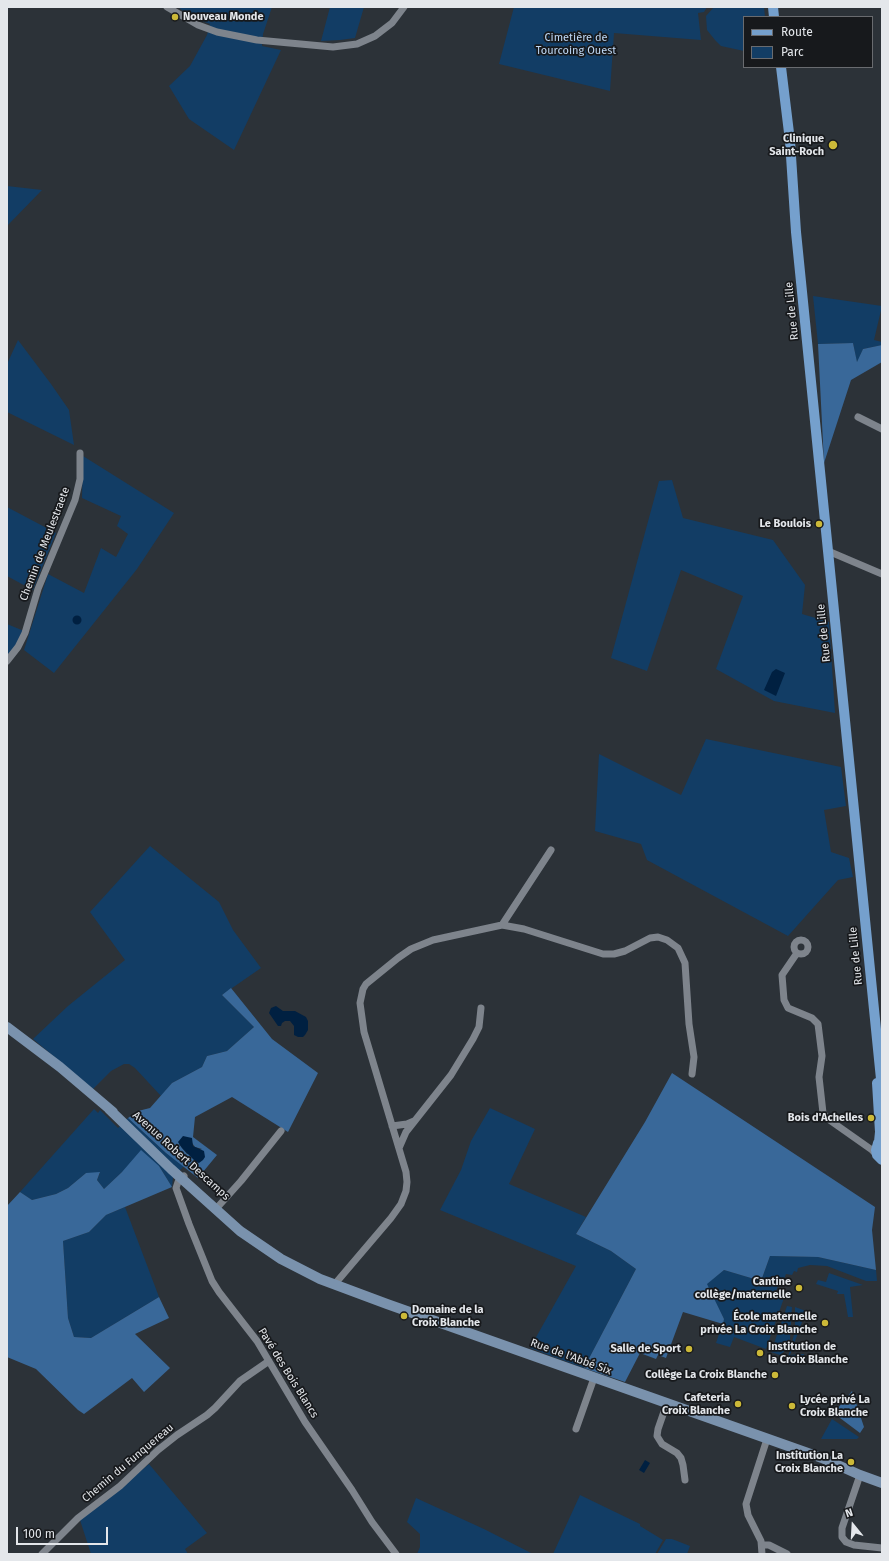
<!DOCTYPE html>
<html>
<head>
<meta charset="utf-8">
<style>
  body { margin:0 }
  #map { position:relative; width:889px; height:1561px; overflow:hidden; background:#2c3238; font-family:"Fira Sans",sans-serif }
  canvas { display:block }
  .frame { position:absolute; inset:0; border:8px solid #e4e7eb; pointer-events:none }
  .legend { position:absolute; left:743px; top:16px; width:130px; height:52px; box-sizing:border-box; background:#17191c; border:1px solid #696b6f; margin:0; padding:5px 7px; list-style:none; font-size:12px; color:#e4e7eb }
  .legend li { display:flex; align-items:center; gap:8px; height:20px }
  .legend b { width:20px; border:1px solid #696b6f }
  .north { position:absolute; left:833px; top:1505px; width:40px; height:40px; -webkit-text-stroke:3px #17191c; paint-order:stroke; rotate:342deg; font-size:11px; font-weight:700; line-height:16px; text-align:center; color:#e4e7eb }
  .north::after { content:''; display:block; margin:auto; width:14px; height:18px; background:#e4e7eb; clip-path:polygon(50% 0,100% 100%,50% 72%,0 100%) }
  .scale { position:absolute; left:16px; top:1527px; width:92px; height:18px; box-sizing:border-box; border:2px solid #e4e7eb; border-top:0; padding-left:5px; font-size:12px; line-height:14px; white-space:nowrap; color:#e4e7eb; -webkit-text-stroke:3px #17191c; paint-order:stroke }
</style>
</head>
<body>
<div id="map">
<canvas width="889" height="1561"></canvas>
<div class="frame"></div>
<ul class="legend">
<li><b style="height:5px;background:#75a0cd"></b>Route</li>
<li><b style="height:11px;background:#123d65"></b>Parc</li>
</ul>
<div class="north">N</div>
<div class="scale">100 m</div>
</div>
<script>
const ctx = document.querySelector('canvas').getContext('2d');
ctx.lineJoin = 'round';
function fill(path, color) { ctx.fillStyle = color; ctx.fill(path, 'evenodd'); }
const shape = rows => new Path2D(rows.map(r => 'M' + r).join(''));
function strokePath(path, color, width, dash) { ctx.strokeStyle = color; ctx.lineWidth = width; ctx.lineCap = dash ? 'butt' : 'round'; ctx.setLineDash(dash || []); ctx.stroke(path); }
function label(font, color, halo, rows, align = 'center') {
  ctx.font = font + ' "Fira Sans",sans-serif'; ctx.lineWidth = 3.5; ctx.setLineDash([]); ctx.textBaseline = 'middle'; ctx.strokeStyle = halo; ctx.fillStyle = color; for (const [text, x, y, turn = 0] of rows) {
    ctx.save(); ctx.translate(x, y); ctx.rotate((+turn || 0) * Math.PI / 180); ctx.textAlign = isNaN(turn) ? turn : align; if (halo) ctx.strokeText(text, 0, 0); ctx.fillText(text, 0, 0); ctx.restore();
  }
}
fill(shape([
  [178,7,272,7,263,34,262,46,281,50,234,150,189,119,169,86,190,66,207,35,210,24,189,16],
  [330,7,364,7,355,38,340,40,321,41],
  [514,7,709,7,707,7,704,12,698,13,701,40,614,33,610,91,499,64],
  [714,7,764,7,765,17,744,17,744,51,721,46,715,40,707,30,706,16],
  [7,186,42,190,7,226],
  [813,296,882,306,874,340,882,342,882,345,863,349,857,363,853,343,818,344],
  [18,340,51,384,69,410,74,445,7,412,7,364],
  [83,456,174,513,137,569,54,673,24,650,48,574,84,593,101,548,116,557,128,534,117,526,121,516,82,498],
  [672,480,683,518,773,540,805,585,802,614,829,622,835,713,774,701,716,669,743,596,681,570,647,671,611,658,659,481],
  [7,507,56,533,33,590,7,576],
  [7,624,24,631,15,647,7,656],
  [706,739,841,767,846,806,824,810,831,852,849,858,853,877,838,880,788,936,647,860,641,844,595,831,599,754,681,795],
  [150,846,219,902,233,930,261,968,222,995,254,1027,227,1051,207,1056,202,1067,172,1083,161,1096,135,1068,129,1064,124,1064,111,1071,93,1089,33,1039,68,1006,125,960,90,912],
  [490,1108,535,1129,509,1184,586,1217,576,1234,611,1251,636,1269,584,1368,530,1348,576,1266,440,1210,461,1170,471,1141],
  [94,1109,98,1113,100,1110,118,1128,128,1118,166,1153,184,1166,173,1177,172,1187,159,1166,122,1172,104,1189,97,1180,100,1173,86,1173,68,1188,56,1194,32,1200,20,1192],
  [125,1207,159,1297,91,1338,74,1337,68,1318,63,1241,89,1232,106,1215],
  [770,1256,818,1257,876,1270,877,1281,866,1281,827,1266,810,1265,798,1268,797,1272,794,1271,792,1275,786,1274,784,1279,780,1279,775,1295,784,1298,766,1349,734,1337,730,1347,716,1343,724,1319,706,1284,724,1270,761,1281],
  [829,1273,863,1285,850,1287,853,1317,848,1317,844,1294,837,1294,838,1291,816,1284,818,1280,826,1282],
  [787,1306,792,1307,790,1339,787,1349,780,1355,771,1352],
  [795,1307,806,1311,790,1355,804,1354,803,1360,790,1360,788,1357,795,1331,797,1330,797,1325,795,1325,795,1320,798,1319,798,1314,795,1314],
  [832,1419,859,1437,857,1439,821,1439],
  [149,1464,207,1533,185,1549,188,1554,91,1554,80,1520],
  [580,1495,640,1524,640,1526,663,1540,655,1554,553,1554],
  [416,1498,484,1529,533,1554,417,1554,420,1547,420,1534,407,1522],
  [666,1539,672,1539,690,1546,687,1554,657,1554]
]), '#123d65');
fill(shape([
  [853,343,857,362,863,349,882,345,882,362,851,380,824,463,818,344],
  [231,988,272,1039,318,1073,288,1132,232,1097,195,1117,193,1137,217,1155,198,1178,166,1153,128,1118,138,1111,150,1108,172,1083,202,1067,207,1056,227,1051,254,1027,222,995],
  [192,1143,195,1147,202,1149,187,1154,179,1144],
  [672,1073,875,1207,872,1230,876,1270,818,1257,770,1256,761,1281,724,1270,707,1284,724,1319,723,1324,683,1312,666,1358,658,1355,656,1359,640,1353,625,1382,584,1368,636,1269,611,1251,576,1234,645,1122],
  [141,1150,159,1166,172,1187,106,1215,89,1232,63,1241,68,1318,74,1337,91,1338,159,1297,169,1318,135,1334,170,1368,144,1392,132,1378,84,1414,78,1410,36,1369,7,1357,7,1206,20,1192,32,1200,56,1194,68,1188,86,1173,100,1172,97,1180,104,1189,122,1172],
  [852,1391,864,1427,860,1433,836,1415,838,1408]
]), '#396899');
fill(shape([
  '72.5 620a4.5 4.5 0 1 1 9 0a4.5 4.5 0 1 1-9 0Z',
  [776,669,785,673,776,696,764,690,772,672],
  [276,1006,283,1011,295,1011,306,1017,308,1021,308,1030,305,1035,303,1037,298,1037,294,1035,294,1026,290,1021,285,1021,282,1023,281,1026,278,1026,269,1013,271,1008],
  [183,1136,192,1138,193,1146,204,1151,205,1157,203,1160,199,1163,196,1162,182,1148,178,1142],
  [645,1460,650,1463,644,1473,639,1470]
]), '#002041');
strokePath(shape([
  [167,7,198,25,217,32,257,40,333,47,357,44,375,36,392,23,404,7],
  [858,417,882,429],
  [828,551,882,574],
  [7,661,18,647,25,633,38,589,75,500,80,479,80,453],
  [502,925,551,850],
  '794 947a7 7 0 1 1 14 0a7 7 0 1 1-14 0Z',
  [797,953,782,975,784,1000,788,1008,812,1018,818,1024,822,1056,819,1077,823,1113,828,1119,872,1150,877,1155],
  [392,1126,407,1124,414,1121],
  [399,1148,406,1132,451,1075,473,1039,479,1027,481,1008],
  [184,1176,178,1182,176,1188,189,1224,212,1281,219,1292,257,1341,305,1422,352,1490,372,1522,396,1554],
  [215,1210,241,1181,281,1131],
  [334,1285,391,1218,401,1204,406,1191,407,1182,406,1172,364,1032,360,1003,363,989,366,984,398,958,411,949,433,940,502,925,524,929,603,954,614,954,625,951,650,938,658,937,667,940,678,948,685,963,689,1024,694,1057,692,1074],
  [667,1403,658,1429,657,1436,662,1444,677,1453,681,1458,683,1465,685,1480],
  [576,1429,594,1378],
  [860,1475,842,1528,842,1537,846,1542,854,1545,882,1548],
  [762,1545,769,1545,787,1554],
  [42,1554,78,1518,120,1486,158,1450,177,1435,207,1415,215,1408,240,1381,269,1361],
  [762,1554,761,1541,748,1515,746,1504,767,1439]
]), '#7e848c', 7);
strokePath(shape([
  [7,1027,60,1067,113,1112],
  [109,1109,171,1169,240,1231,281,1259,320,1279,387,1304,822,1458,860,1475,882,1483]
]), '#7a92ad', 10);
strokePath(shape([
  [773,7,774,17],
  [781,67,790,141,796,232,882,1089],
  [877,1083,880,1132,879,1142],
  [882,1139,878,1143,876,1150,877,1155,882,1160]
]), '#75a0cd', 10);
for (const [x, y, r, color] of [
  [175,17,4,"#ccb938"],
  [833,145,5,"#ccb938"],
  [819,524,4,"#ccb938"],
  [871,1118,4,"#ccb938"],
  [799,1288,4,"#ccb938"],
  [404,1316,4,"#ccb938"],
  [825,1323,4,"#ccb938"],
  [689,1349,4,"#ccb938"],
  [760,1353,4,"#ccb938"],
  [775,1375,4,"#ccb938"],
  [738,1404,4,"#ccb938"],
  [792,1406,4,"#ccb938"],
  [851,1462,4,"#ccb938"]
]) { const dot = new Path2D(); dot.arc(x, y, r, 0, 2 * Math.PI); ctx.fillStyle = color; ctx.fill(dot); strokePath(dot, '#17191c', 1.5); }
label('bold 11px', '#e4e7eb', '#17191c', [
  ["Nouveau Monde",183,17,"left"],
  ["Clinique",824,139],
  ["Saint-Roch",824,152],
  ["Le Boulois",811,524],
  ["Bois d'Achelles",863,1118],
  ["Cantine",791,1282],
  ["collège/maternelle",791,1295],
  ["Domaine de la",412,1310,"left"],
  ["Croix Blanche",412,1323,"left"],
  ["École maternelle",817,1317],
  ["privée La Croix Blanche",817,1330],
  ["Institution de",768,1347,"left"],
  ["la Croix Blanche",768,1360,"left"],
  ["Salle de Sport",681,1349],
  ["Collège La Croix Blanche",767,1375],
  ["Cafeteria",730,1398],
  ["Croix Blanche",730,1411],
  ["Lycée privé La",800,1400,"left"],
  ["Croix Blanche",800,1413,"left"],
  ["Institution La",843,1456],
  ["Croix Blanche",843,1469]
], 'right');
label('11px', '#bed8f5', '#17191c', [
  ["Cimetière de",576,38],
  ["Tourcoing Ouest",576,51]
]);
label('11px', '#e4e7eb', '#17191c', [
  ["Rue de Lille",792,311,-96],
  ["Chemin de Meulestraete",45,544,-69],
  ["Rue de Lille",824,633,-96],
  ["Rue de Lille",856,956,-96],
  ["Avenue Robert Descamps",181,1156,42],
  ["Rue de l'Abbé Six",571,1357,20],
  ["Pavé des Bois Blancs",288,1373,58],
  ["Chemin du Funquereau",128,1463,-40]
]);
</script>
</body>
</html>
